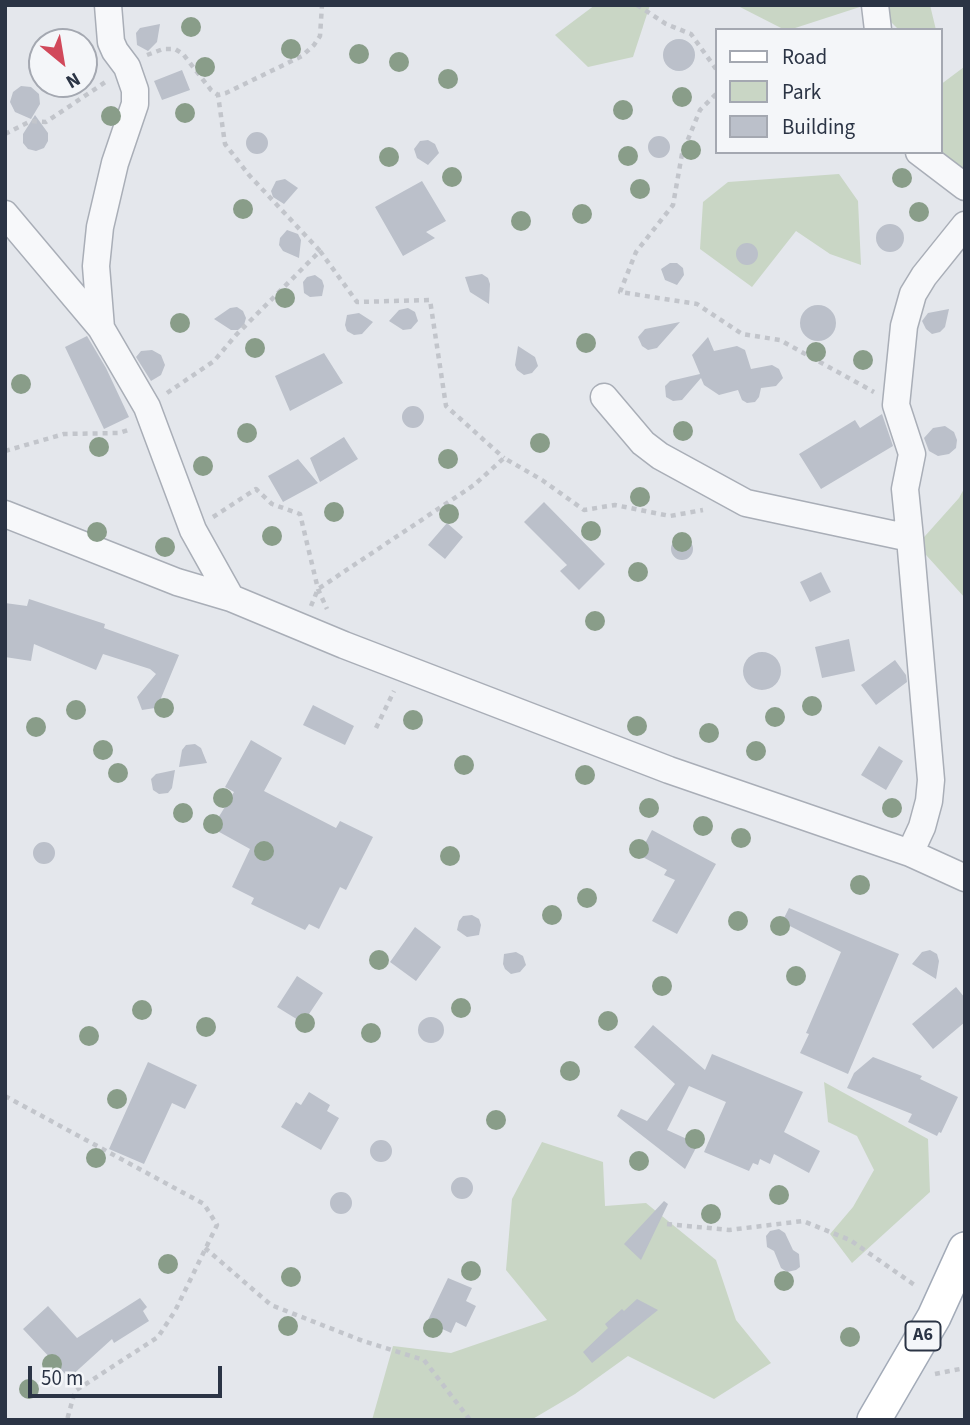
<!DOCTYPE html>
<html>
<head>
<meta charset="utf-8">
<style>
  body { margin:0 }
  #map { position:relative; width:970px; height:1425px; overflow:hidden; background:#e4e7ec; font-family:"Source Sans 3",sans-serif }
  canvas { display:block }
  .frame { position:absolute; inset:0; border:7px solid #2b3445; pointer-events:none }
  .legend { position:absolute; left:715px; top:28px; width:228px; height:126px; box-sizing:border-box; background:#f4f6f9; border:2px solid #a4a8b1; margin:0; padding:9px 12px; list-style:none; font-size:21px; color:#2b3445 }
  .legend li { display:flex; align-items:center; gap:14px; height:35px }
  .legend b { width:35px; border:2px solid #a4a8b1 }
  .north { position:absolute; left:28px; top:28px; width:70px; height:70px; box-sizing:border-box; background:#f4f6f9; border:2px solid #a4a8b1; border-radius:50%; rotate:150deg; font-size:19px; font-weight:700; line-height:28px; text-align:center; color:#2b3445 }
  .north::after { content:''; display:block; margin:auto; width:24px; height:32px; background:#d1495b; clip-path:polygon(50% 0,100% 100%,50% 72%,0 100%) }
  .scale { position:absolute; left:28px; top:1366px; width:194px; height:32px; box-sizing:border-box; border:4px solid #2b3445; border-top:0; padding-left:9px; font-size:21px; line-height:24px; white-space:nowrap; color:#2b3445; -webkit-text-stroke:5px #f4f6f9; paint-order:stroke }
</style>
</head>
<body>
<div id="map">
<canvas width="970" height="1425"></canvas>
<div class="frame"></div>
<ul class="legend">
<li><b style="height:9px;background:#fff"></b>Road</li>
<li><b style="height:19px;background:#c9d6c5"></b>Park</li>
<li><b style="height:19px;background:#bbc0ca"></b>Building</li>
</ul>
<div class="north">N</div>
<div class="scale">50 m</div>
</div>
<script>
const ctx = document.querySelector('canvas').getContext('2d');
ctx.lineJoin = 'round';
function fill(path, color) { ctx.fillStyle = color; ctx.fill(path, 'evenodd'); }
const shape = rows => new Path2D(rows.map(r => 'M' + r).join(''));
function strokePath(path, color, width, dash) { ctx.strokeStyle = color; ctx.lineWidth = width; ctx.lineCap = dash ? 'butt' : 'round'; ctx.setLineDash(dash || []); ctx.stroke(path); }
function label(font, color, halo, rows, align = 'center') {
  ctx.font = font + ' "Source Sans 3",sans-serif'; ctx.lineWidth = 5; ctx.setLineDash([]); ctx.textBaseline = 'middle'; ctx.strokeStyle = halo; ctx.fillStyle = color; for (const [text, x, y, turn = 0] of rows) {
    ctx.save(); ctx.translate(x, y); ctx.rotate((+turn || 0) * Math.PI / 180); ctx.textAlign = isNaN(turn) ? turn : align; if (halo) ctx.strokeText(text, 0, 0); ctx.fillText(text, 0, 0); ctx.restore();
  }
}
fill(shape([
  [595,5,650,5,633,57,588,67,555,35],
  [736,5,866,5,789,30,785,30],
  [874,5,930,5,936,30,899,30],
  [964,67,965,67,965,175,940,152,940,85],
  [839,174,858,201,861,265,830,254,796,231,752,287,700,249,703,202,728,182],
  [965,487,965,598,917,545,959,498],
  [824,1082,928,1139,930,1192,852,1263,830,1234,853,1207,874,1170,857,1136,828,1122],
  [542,1142,603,1162,605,1206,646,1203,716,1260,736,1320,771,1363,714,1399,628,1356,575,1394,531,1420,372,1420,393,1346,451,1353,547,1320,506,1270,512,1199]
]), '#c9d6c5');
fill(shape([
  [160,24,157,42,148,51,137,45,136,33,140,28],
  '663 55a16 16 0 1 1 32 0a16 16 0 1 1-32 0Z',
  [182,70,190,90,162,100,154,81],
  [21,86,31,87,39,94,40,104,31,119,15,112,10,102,13,92],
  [35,115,48,133,48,141,44,148,36,151,28,149,23,143,23,134],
  '246 143a11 11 0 1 1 22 0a11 11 0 1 1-22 0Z',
  '648 147a11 11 0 1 1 22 0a11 11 0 1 1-22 0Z',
  [428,140,435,144,439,153,428,165,417,158,414,149,420,141],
  [285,179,298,188,284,204,273,197,271,191,276,181],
  [422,181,446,221,426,232,435,238,403,256,375,207],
  '876 238a14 14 0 1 1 28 0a14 14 0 1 1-28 0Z',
  [287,230,298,234,301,240,299,258,283,251,279,245,280,238],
  '736 254a11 11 0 1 1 22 0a11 11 0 1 1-22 0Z',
  [670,263,677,263,683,268,684,275,677,285,665,280,661,269],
  [482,274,488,278,490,284,489,304,470,292,465,277],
  [315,275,322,280,324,286,322,296,310,297,304,293,303,282,307,277],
  '800 323a18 18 0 1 1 36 0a18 18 0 1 1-36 0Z',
  [237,307,243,311,246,318,244,325,238,330,231,330,214,319,230,308],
  [408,308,415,312,418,321,411,329,403,330,389,321,399,310],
  [949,309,945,327,940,332,932,334,926,329,922,321,928,313],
  [359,313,373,322,362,334,354,335,347,331,345,325,347,315],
  [680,322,657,348,648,350,642,346,638,337,645,329],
  [87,336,106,368,129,417,104,429,65,347],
  [708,337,714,351,737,346,745,350,751,369,772,365,779,369,783,378,776,386,761,388,759,397,755,402,747,403,742,400,738,390,719,395,704,385,701,378,682,400,673,401,666,397,665,386,670,381,700,374,692,355],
  [518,346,535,357,538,366,532,373,524,375,517,370,515,365],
  [152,350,161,355,165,365,161,375,151,381,136,357,141,351],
  [324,353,343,383,290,411,275,376],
  '402 417a11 11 0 1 1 22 0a11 11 0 1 1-22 0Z',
  [882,414,893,446,821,489,799,454,855,420,860,428],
  [945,426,954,432,957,440,956,448,949,454,938,456,929,451,924,438,933,428],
  [344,437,358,459,320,482,310,458],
  [298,459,318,483,283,502,268,476],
  [544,502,605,564,579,590,560,571,567,565,524,522],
  [447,523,463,537,445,559,428,545],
  '671 549a11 11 0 1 1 22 0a11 11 0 1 1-22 0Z',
  [821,572,831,592,810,602,800,582],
  [29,599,105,624,104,628,179,655,159,703,155,708,142,710,137,697,156,674,150,669,103,654,96,670,34,644,31,661,5,657,5,603,27,606],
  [849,639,855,671,822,678,815,647],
  '743 671a19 19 0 1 1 38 0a19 19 0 1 1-38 0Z',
  [895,660,906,675,907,682,876,705,861,685],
  [313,705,354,726,345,745,303,725],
  [251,740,282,758,264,791,336,828,340,821,373,837,346,890,340,887,319,929,309,924,305,930,251,904,254,898,232,887,250,849,212,828,234,792,225,787],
  [195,744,201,748,207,763,179,767,182,750,186,745],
  [879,746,903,761,886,790,861,775],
  [175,770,172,788,168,793,159,794,153,790,151,779,156,774],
  [652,830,716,864,677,934,652,921,675,880,664,875,667,870,639,855],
  '33 853a11 11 0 1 1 22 0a11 11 0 1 1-22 0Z',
  [789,908,899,954,848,1074,800,1053,809,1034,806,1033,841,952,782,922],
  [472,915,479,919,481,925,479,935,467,937,457,930,459,921,463,916],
  [415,927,441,947,416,981,390,962],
  [930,950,937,954,939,961,936,979,912,964,922,952],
  [516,952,523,956,526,965,520,972,511,974,505,969,503,964,504,954],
  [297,976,323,993,303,1023,277,1007],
  [956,987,965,998,965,1022,933,1049,912,1024],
  '418 1030a13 13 0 1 1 26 0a13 13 0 1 1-26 0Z',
  [653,1025,705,1070,712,1054,803,1092,784,1132,820,1151,809,1173,774,1154,770,1164,760,1159,758,1165,753,1163,749,1171,704,1152,726,1102,689,1086,667,1130,698,1144,685,1169,617,1116,621,1109,647,1121,675,1084,634,1047],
  [873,1057,922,1076,920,1079,958,1097,941,1133,939,1132,937,1136,908,1122,912,1114,847,1088,854,1073],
  [148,1062,197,1085,185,1109,172,1103,144,1164,109,1149],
  [309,1092,330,1105,327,1111,339,1118,321,1150,281,1127,296,1102,301,1105],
  '370 1151a11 11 0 1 1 22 0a11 11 0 1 1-22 0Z',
  '451 1188a11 11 0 1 1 22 0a11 11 0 1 1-22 0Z',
  '330 1203a11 11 0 1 1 22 0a11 11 0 1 1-22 0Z',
  [664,1201,668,1204,641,1260,624,1244],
  [779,1229,785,1233,793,1250,799,1254,800,1267,796,1270,787,1272,781,1268,774,1251,767,1247,766,1236,770,1231],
  [448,1278,472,1288,466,1301,476,1306,466,1327,456,1322,451,1333,427,1322],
  [140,1298,147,1307,143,1311,149,1321,114,1343,112,1339,69,1378,23,1329,48,1306,77,1338],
  [637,1299,658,1310,592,1363,583,1352,608,1328,605,1324,622,1309,624,1311]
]), '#bbc0ca');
const minor = shape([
  [108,5,111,42,115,51,127,67,135,90,135,104,115,163,100,227,96,266,101,328,147,407,193,530,231,598],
  [875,5,878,30],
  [919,152,965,187],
  [5,214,101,328],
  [604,397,643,443,660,456,746,503,910,538,931,780,929,801,922,827,910,853],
  [5,514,177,582,231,598,344,645,669,770,910,853,965,878],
  [910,538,905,489,912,454,896,405,904,326,913,294,924,276,965,225]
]);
const major = shape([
  [874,1420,934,1317,965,1249]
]);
strokePath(minor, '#a9aeb7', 29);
strokePath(major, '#a3abb8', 36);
strokePath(shape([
  [637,5,666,24,691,34,716,69],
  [147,55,163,49,175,49,183,54,211,90,218,95,226,93,302,56,314,45,320,36,322,5],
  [716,94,700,110,682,154,673,205,636,252,620,292,697,304,742,334,780,340,874,392],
  [5,134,31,121,46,122,107,81],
  [320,251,357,302,430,300,446,406,504,458],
  [167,393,214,361,236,335,320,251,249,175,225,144,218,95],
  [5,451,64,434,119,433,131,429],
  [213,517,256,489,272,504,300,514,318,589,327,609],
  [311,606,318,589,474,485,504,458,542,480,584,510,615,505,670,516,703,510],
  [376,728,394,691],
  [5,1096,204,1204,217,1225,175,1311,158,1337,75,1391,67,1420],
  [667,1224,729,1230,803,1221,850,1240,916,1286],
  [205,1248,271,1305,363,1341,424,1360,470,1420],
  [935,1374,965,1368]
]), '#c2c5cb', 4.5, [5, 5]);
strokePath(minor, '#f7f8fa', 26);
strokePath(major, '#fff', 33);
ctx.fillStyle = '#899d89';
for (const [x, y] of [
  [191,27],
  [291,49],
  [359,54],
  [399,62],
  [205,67],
  [448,79],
  [682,97],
  [623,110],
  [185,113],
  [111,116],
  [691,150],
  [628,156],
  [389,157],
  [452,177],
  [902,178],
  [640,189],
  [243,209],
  [919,212],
  [582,214],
  [521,221],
  [285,298],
  [180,323],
  [586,343],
  [255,348],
  [816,352],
  [863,360],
  [21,384],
  [683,431],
  [247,433],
  [540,443],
  [99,447],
  [448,459],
  [203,466],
  [640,497],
  [334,512],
  [449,514],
  [591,531],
  [97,532],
  [272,536],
  [682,542],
  [165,547],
  [638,572],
  [595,621],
  [812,706],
  [164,708],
  [76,710],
  [775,717],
  [413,720],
  [637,726],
  [36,727],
  [709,733],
  [103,750],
  [756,751],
  [464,765],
  [118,773],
  [585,775],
  [223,798],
  [649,808],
  [892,808],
  [183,813],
  [213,824],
  [703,826],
  [741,838],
  [639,849],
  [264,851],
  [450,856],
  [860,885],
  [587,898],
  [552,915],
  [738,921],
  [780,926],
  [379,960],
  [796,976],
  [662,986],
  [461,1008],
  [142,1010],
  [608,1021],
  [305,1023],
  [206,1027],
  [371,1033],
  [89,1036],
  [570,1071],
  [117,1099],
  [496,1120],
  [695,1139],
  [96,1158],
  [639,1161],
  [779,1195],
  [711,1214],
  [168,1264],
  [471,1271],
  [291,1277],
  [784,1281],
  [288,1326],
  [433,1328],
  [850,1337],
  [52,1364],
  [29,1389]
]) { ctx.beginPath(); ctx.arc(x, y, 10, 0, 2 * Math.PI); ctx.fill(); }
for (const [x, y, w] of [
  [923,1336,35]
]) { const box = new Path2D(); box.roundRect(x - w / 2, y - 14.5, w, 29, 5); ctx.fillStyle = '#f4f6f9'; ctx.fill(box); strokePath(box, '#2b3445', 2); }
label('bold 18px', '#2b3445', null, [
  ["A6",923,1336]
]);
</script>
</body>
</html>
